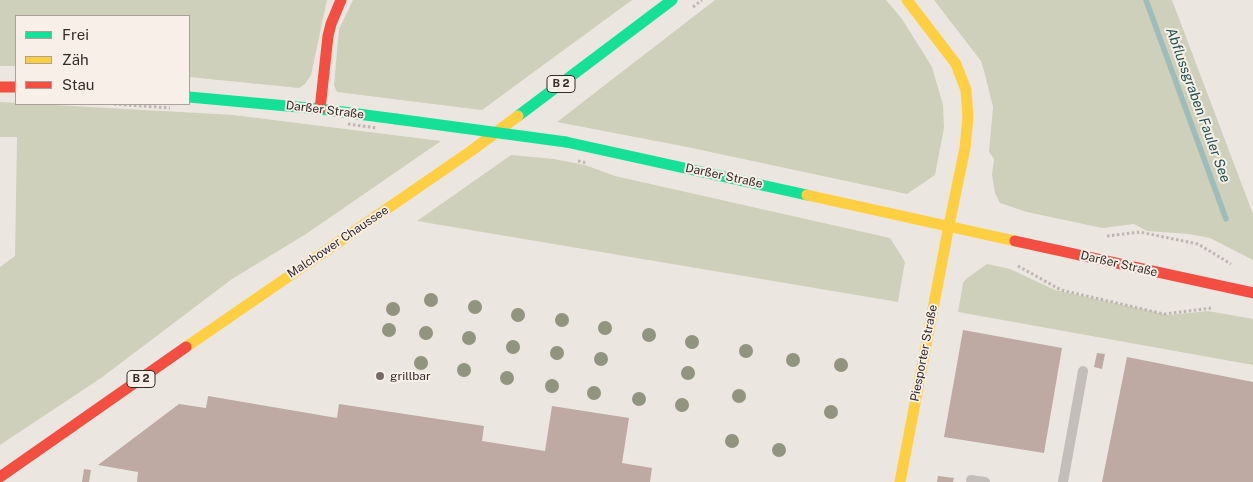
<!DOCTYPE html>
<html>
<head>
<meta charset="utf-8">
<style>
  body { margin:0 }
  #map { position:relative; width:1253px; height:482px; overflow:hidden; background:#ece6e0; font-family:"Public Sans",sans-serif }
  canvas { display:block }
  .legend { position:absolute; left:15px; top:15px; width:175px; height:90px; box-sizing:border-box; background:#f8f0e8; border:1px solid #aaa19b; margin:0; padding:6px 9px; list-style:none; font-size:15px; color:#352b28 }
  .legend li { display:flex; align-items:center; gap:10px; height:25px }
  .legend b { width:25px; border:1px solid #aaa19b }
</style>
</head>
<body>
<div id="map">
<canvas width="1253" height="482"></canvas>
<ul class="legend">
<li><b style="height:6px;background:#16e098"></b>Frei</li>
<li><b style="height:6px;background:#ffcf43"></b>Zäh</li>
<li><b style="height:6px;background:#f24e42"></b>Stau</li>
</ul>
</div>
<script>
const ctx = document.querySelector('canvas').getContext('2d');
ctx.lineJoin = 'round';
function fill(path, color) { ctx.fillStyle = color; ctx.fill(path, 'evenodd'); }
const shape = rows => new Path2D(rows.map(r => 'M' + r).join(''));
function strokePath(path, color, width, dash) { ctx.strokeStyle = color; ctx.lineWidth = width; ctx.lineCap = dash ? 'butt' : 'round'; ctx.setLineDash(dash || []); ctx.stroke(path); }
function label(font, color, halo, rows, align = 'center') {
  ctx.font = font + ' "Public Sans",sans-serif'; ctx.lineWidth = 4; ctx.setLineDash([]); ctx.textBaseline = 'middle'; ctx.strokeStyle = halo; ctx.fillStyle = color; for (const [text, x, y, turn = 0] of rows) {
    ctx.save(); ctx.translate(x, y); ctx.rotate((+turn || 0) * Math.PI / 180); ctx.textAlign = isNaN(turn) ? turn : align; if (halo) ctx.strokeText(text, 0, 0); ctx.fillText(text, 0, 0); ctx.restore();
  }
}
fill(shape([
  [0,0,327,0,311,75,305,84,299,88,189,77,189,16,16,16,16,66,0,66],
  [353,0,632,0,482,110,337,92,334,85,339,29],
  [715,0,886,0,902,19,932,67,943,105,944,128,935,175,907,194,687,147,557,122],
  [934,0,1172,0,1253,214,1253,260,1210,238,1189,234,1147,231,1134,224,1102,228,1027,212,1000,203,995,193,992,175,994,159,989,152,993,107,984,71,981,61],
  [0,102,234,115,441,141,306,234,232,279,101,378,0,445,0,267,15,256,17,137,0,137],
  [511,155,554,159,585,165,615,176,890,238,905,262,898,302,417,221],
  [987,264,1010,269,1055,290,1168,315,1208,311,1253,319,1253,365,958,312,963,283,966,279]
]), '#ced0bb');
strokePath(shape([
  [1146,0,1226,219]
]), '#9ebdba', 5.5);
fill(shape([
  [963,330,1062,348,1044,453,944,437],
  [1097,353,1105,354,1102,369,1094,367],
  [1127,357,1253,382,1253,482,1102,482],
  [208,396,337,418,339,404,484,426,482,441,545,451,552,406,629,418,622,463,652,468,650,482,137,482,138,472,98,465,179,404,206,408],
  [84,469,91,470,89,482,82,482],
  [938,476,954,478,953,482,937,482]
]), '#beaaa3');
strokePath(shape([
  [693,7,702,0],
  [114,104,170,108],
  [1107,236,1140,232,1198,244,1231,264],
  [1018,266,1061,290,1164,314,1212,308]
]), '#bdb6b2', 3, [2.5, 2.5]);
strokePath(shape([
  [971,480,985,482],
  [1063,482,1083,371]
]), '#c4beba', 10);
strokePath(shape([
  [189,97,320,109,396,119],
  [518,116,672,0],
  [566,142,807,195]
]), '#16e098', 11);
strokePath(shape([
  [907,0,956,64,966,90,968,117,965,148,949,225],
  [807,195,1015,241],
  [186,347,471,151,518,116],
  [900,482,949,225]
]), '#ffcf43', 11);
strokePath(shape([
  [0,87,16,87],
  [320,109,328,36,331,24,341,0],
  [1015,241,1253,293],
  [0,477,186,347]
]), '#f24e42', 11);
strokePath(shape([
  [348,124,377,128],
  [578,161,587,163]
]), '#bdb6b2', 3, [2.5, 2.5]);
strokePath(shape([
  [396,119,566,142]
]), '#16e098', 11);
ctx.fillStyle = '#91947e';
for (const [x, y] of [
  [431,300],
  [475,307],
  [393,309],
  [518,315],
  [562,320],
  [605,328],
  [389,330],
  [426,333],
  [649,335],
  [469,338],
  [692,342],
  [513,347],
  [746,351],
  [557,353],
  [601,359],
  [793,360],
  [421,363],
  [841,365],
  [464,370],
  [688,373],
  [507,378],
  [552,386],
  [594,393],
  [739,396],
  [639,399],
  [682,405],
  [831,412],
  [732,441],
  [779,450]
]) { ctx.beginPath(); ctx.arc(x, y, 7, 0, 2 * Math.PI); ctx.fill(); }
for (const [x, y, r, color] of [
  [380,376,5,"#756c68"]
]) { const dot = new Path2D(); dot.arc(x, y, r, 0, 2 * Math.PI); ctx.fillStyle = color; ctx.fill(dot); strokePath(dot, '#f8f0e8', 2); }
for (const [x, y, w] of [
  [561,84,28],
  [141,379,28]
]) { const box = new Path2D(); box.roundRect(x - w / 2, y - 8.5, w, 17, 4); ctx.fillStyle = '#f8f0e8'; ctx.fill(box); strokePath(box, '#352b28', 1); }
label('bold 11px', '#352b28', null, [
  ["B 2",561,84],
  ["B 2",141,379]
]);
label('12px', '#352b28', '#f8f0e8', [
  ["Darßer Straße",325,110,7],
  ["Darßer Straße",724,176,12],
  ["Malchower Chaussee",338,242,-34],
  ["Darßer Straße",1119,264,13],
  ["Piesporter Straße",924,353,-79]
]);
label('12px', '#352b28', '#f8f0e8', [
  ["grillbar",390,376]
], 'left');
label('italic 14px', '#215353', '#f8f0e8', [
  ["Abflussgraben Fauler See",1198,105,70]
]);
</script>
</body>
</html>
